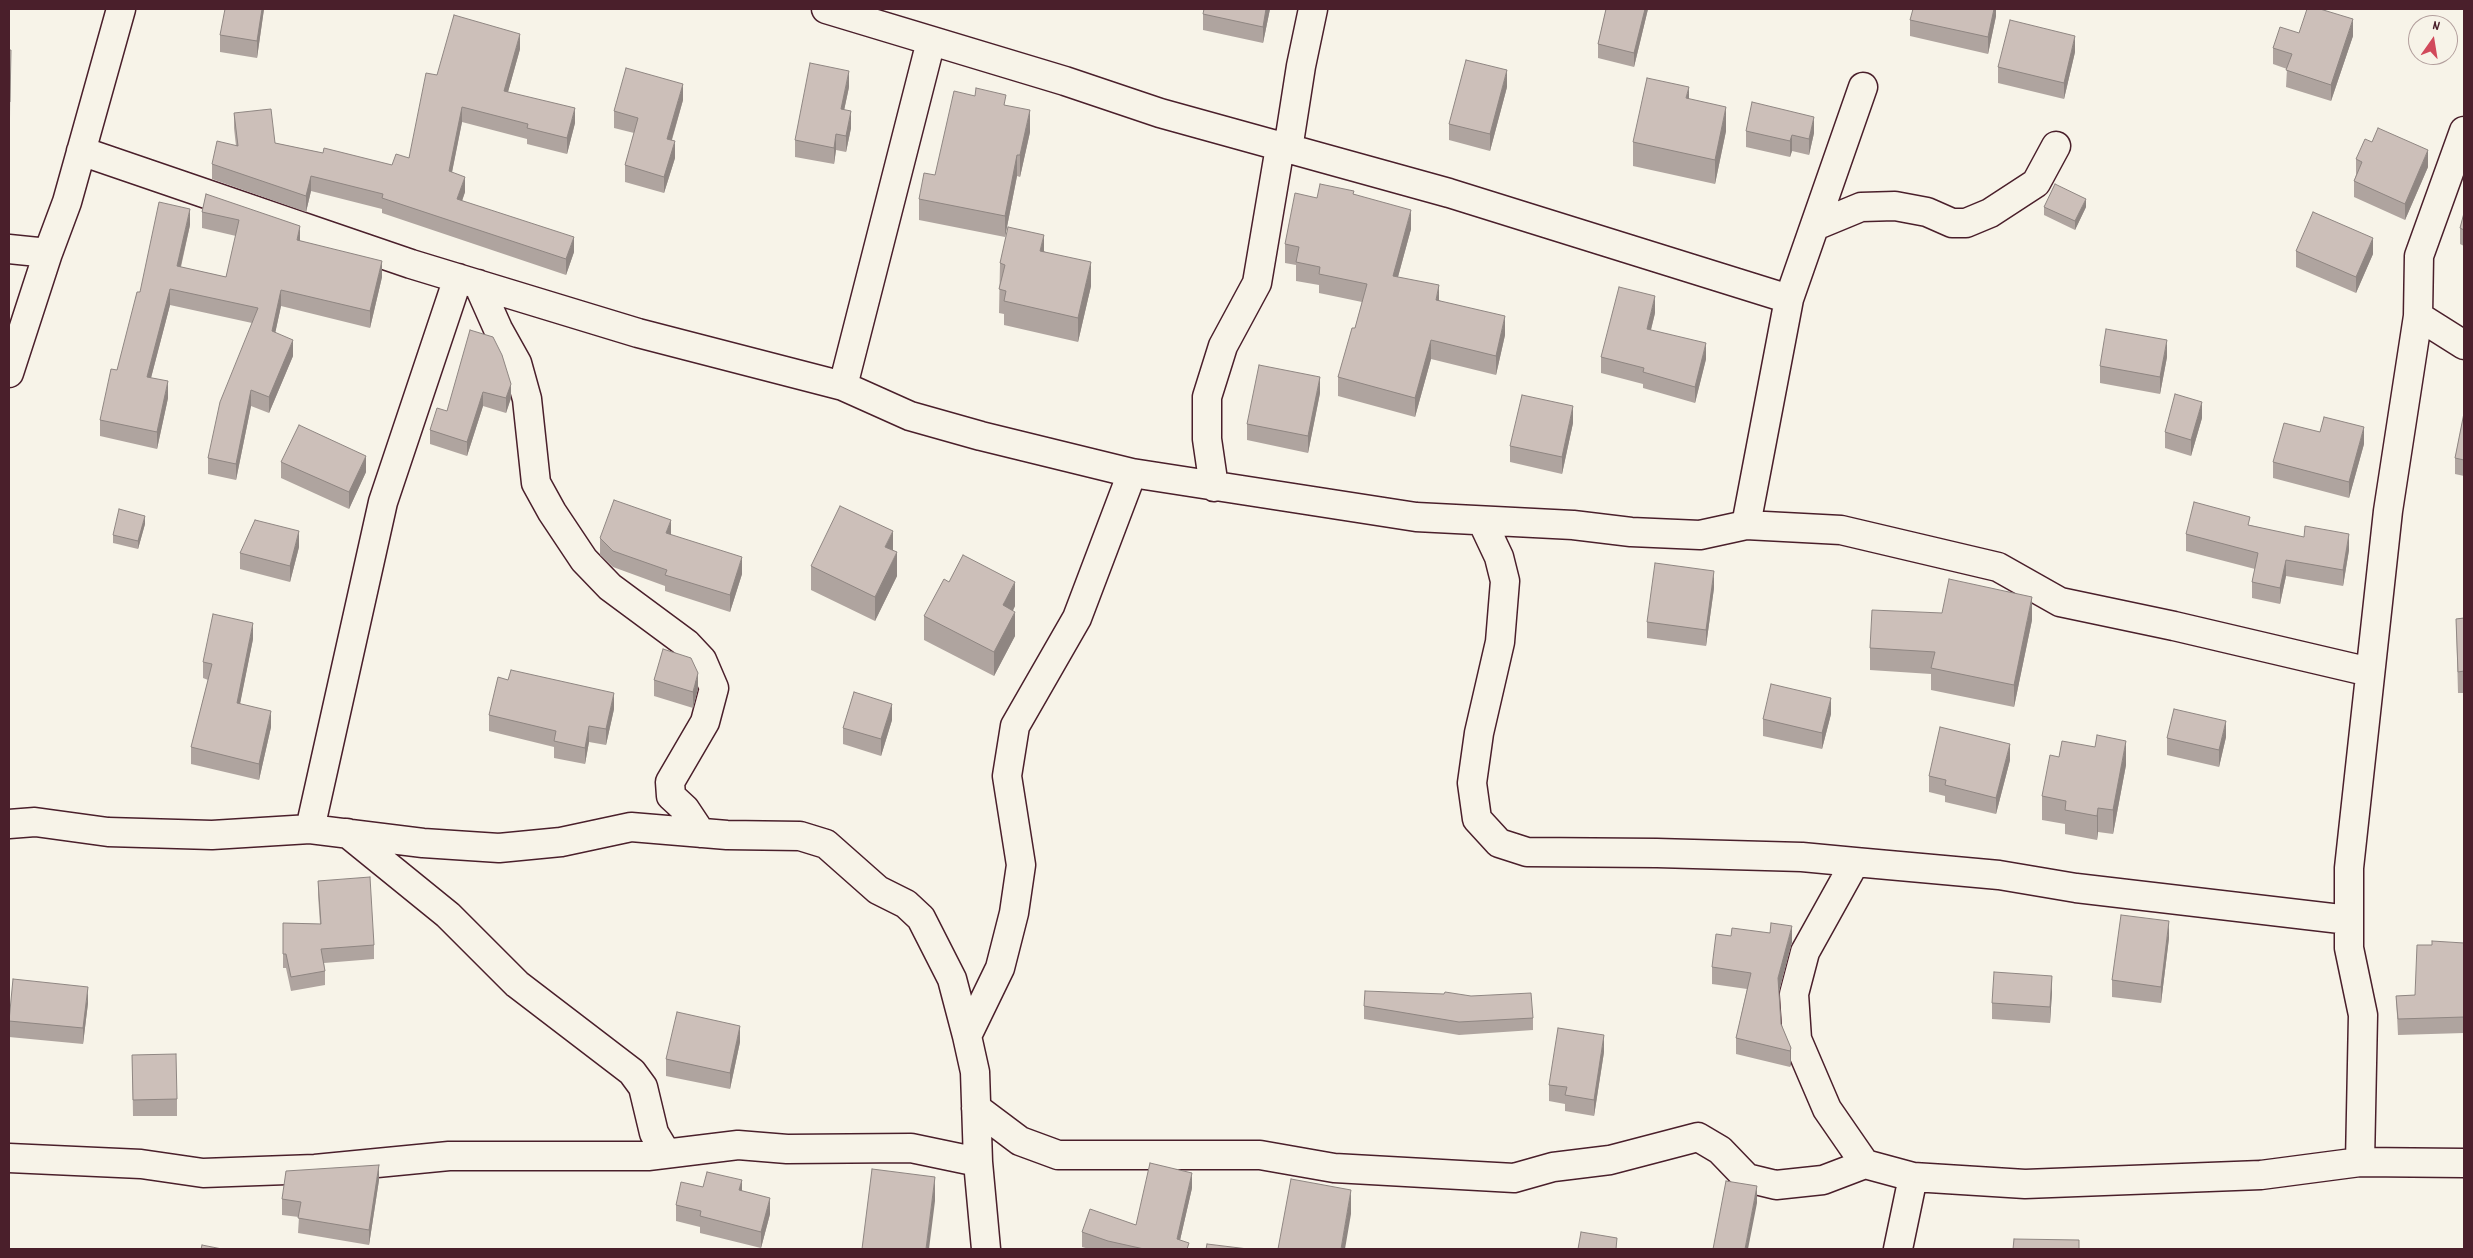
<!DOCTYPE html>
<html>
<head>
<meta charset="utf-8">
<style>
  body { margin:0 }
  #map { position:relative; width:2473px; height:1258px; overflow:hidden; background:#f7f3e8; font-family:Dekko,sans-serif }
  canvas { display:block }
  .frame { position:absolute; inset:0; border:10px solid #4a1f2b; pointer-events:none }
  .north { position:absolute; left:2408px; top:15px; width:50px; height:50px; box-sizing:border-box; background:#f7f3e8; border:1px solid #b29e9c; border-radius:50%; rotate:13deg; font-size:14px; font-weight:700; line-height:20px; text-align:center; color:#4a1f2b }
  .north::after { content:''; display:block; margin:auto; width:18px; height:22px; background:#d1495b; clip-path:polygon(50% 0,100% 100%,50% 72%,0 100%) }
</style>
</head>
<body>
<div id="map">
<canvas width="2473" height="1258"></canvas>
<div class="frame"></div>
<div class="north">N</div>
</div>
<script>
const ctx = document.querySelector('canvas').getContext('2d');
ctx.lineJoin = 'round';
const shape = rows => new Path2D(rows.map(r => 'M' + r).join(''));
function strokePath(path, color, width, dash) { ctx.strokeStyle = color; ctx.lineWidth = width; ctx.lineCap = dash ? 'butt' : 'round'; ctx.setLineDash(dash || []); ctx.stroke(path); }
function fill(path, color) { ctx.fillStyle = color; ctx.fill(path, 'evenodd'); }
const minor = shape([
  [826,9,1065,81,1160,113,1449,193,1789,299],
  [1288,149,1301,66,1313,9],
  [81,151,411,264,638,333,843,386,910,416,981,436,1132,473,1416,517,1573,525,1631,532,1700,535,1746,525,1841,530,1998,567,2060,602,2174,626,2370,672],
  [1815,226,1861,207,1895,206,1927,212,1952,223,1966,223,1990,213,2036,183,2056,146],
  [9,249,48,253],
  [478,284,498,329,517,363,527,399,536,483,552,512,584,560,610,587,687,644,702,660,714,688,705,722,670,782,671,796,685,809,701,833],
  [2418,316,2464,345],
  [9,373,48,253,67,202,121,9],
  [843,386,931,41],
  [1214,487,1207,439,1207,397,1223,346,1257,283,1280,147],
  [1482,521,1499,557,1505,581,1500,642,1479,733,1472,783,1477,819,1499,843,1527,852,1657,853,1802,857,1855,862,1999,875,2076,888,2349,920],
  [1746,525,1789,299,1863,87],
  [9,824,35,822,108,832,212,835,310,829,423,843,499,848,561,842,631,827,727,835,800,836,826,844,878,890,906,904,921,918,952,979,967,1036],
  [310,829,383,502,458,278],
  [347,833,448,915,517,984,632,1072,643,1087,654,1133,666,1153],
  [1855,862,1805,952,1794,994,1797,1039,1827,1109,1865,1164,1913,1177,2025,1184,2261,1175,2360,1162,2464,1163],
  [976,1108,1020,1141,1058,1155,1260,1155,1334,1168,1514,1178,1553,1167,1610,1160,1698,1137,1720,1150,1747,1178,1776,1185,1823,1180,1865,1164],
  [9,1158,141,1164,203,1173,315,1169,449,1156,648,1156,738,1145,787,1149,911,1148,978,1162],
  [2360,1162,2363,1015,2349,948,2349,868,2388,511,2418,316,2419,256,2464,131],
  [986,1249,978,1162,975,1072,967,1036,1000,968,1014,913,1021,865,1007,776,1015,726,1077,618,1132,473],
  [1898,1249,1913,1177]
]);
strokePath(minor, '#4a1f2b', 31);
strokePath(minor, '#f7f3e8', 28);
fill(shape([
  [264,9,257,58,220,52,220,35],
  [1270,9,1263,43,1203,30,1203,14],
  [1606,9,1648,9,1634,67,1598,58,1598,44],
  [1996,9,1996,16,1988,54,1910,36,1910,20],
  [2299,33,2353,36,2331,101,2286,87,2287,69,2273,64,2273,48],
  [520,49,508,92,575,123,567,154,527,144,527,139,462,122,452,172,465,192,462,201,574,252,566,275,382,213,382,209,311,191,306,212,212,179,212,164,236,146,234,128,234,113,275,143,323,153,392,165,409,158,437,75],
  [9,50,11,50,10,118,9,118],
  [2075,52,2064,99,1998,83,1998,67],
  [849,87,844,110,851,128,846,152,836,150,834,164,795,157,795,140],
  [1507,87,1490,151,1449,140,1449,124],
  [1689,99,1726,131,1715,184,1633,166,1633,142],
  [683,100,672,140,675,158,664,193,625,182,625,165,634,133,614,128,614,111],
  [1006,105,1030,132,1020,177,1017,176,1005,237,919,220,919,199,935,175],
  [1746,131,1814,133,1809,155,1792,151,1790,157,1746,147],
  [2356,159,2428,167,2405,220,2354,197,2354,181,2356,175],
  [206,194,300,241,382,277,370,328,281,306,275,333,293,356,269,413,251,406,236,480,208,474,208,458,252,323,170,305,151,378,168,398,157,449,100,436,100,420,117,370,140,292,190,225,181,267,226,277,236,236,202,228,202,212],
  [1354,194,1411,229,1398,277,1439,300,1505,335,1496,375,1431,359,1415,417,1338,396,1338,377,1355,328,1362,302,1319,293,1319,285,1296,281,1296,265,1285,263,1285,244,1317,198],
  [2044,207,2086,207,2075,230,2044,215],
  [2464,213,2464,246,2460,244,2460,228],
  [1044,251,1091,286,1078,342,1004,325,1004,314,999,313,1000,263],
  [2296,251,2373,254,2356,293,2296,267],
  [1655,313,1651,330,1706,359,1695,403,1643,388,1643,384,1601,373,1601,357],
  [502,355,511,398,506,413,483,406,467,456,430,444,430,430],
  [2167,357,2160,394,2100,383,2100,366],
  [1320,393,1308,453,1247,440,1247,424],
  [2464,413,2464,476,2455,474,2455,458],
  [2202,418,2191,456,2165,448,2165,432],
  [1573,423,1562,474,1510,462,1510,446],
  [2364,444,2349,498,2273,478,2273,462],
  [281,462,366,472,349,509,281,478],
  [145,524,138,549,113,543,113,535],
  [2250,525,2349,550,2343,586,2286,576,2280,604,2252,598,2252,582,2255,569,2186,551,2186,534],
  [671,535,742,574,730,612,665,591,665,586,613,567,600,555,600,538],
  [299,547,290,582,240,569,240,553],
  [811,566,897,576,875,621,811,590],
  [949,582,1015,606,1013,611,1015,636,994,676,924,640,924,616],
  [1714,588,1706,646,1647,638,1647,622],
  [2464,618,2464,693,2458,693,2456,619],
  [2032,620,2014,707,1931,690,1931,674,1870,670,1870,648],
  [253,639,240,703,271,727,259,780,191,764,191,747,208,680,203,678,203,662],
  [654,680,698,689,693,708,654,696],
  [614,709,606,745,589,742,585,764,554,758,554,747,489,731,489,715],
  [1831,714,1822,749,1763,736,1763,719],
  [892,720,881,756,843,744,843,728],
  [2226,737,2219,767,2167,755,2167,738],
  [2059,757,2126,765,2113,834,2098,832,2097,840,2065,834,2065,824,2042,820,2042,796],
  [2010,760,1996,814,1945,802,1945,796,1929,792,1929,776],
  [318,881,374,945,374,959,324,963,325,971,325,985,291,991,286,968,283,968,283,923,320,924,318,895],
  [2169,938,2161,1003,2112,997,2112,980],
  [1792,942,1779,992,1781,1024,1791,1048,1791,1064,1790,1067,1736,1054,1736,1038,1747,989,1712,984,1712,967],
  [2464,943,2464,1033,2398,1035,2396,996,2415,995,2432,945],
  [2052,992,2050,1023,1992,1019,1992,1003],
  [88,1003,83,1044,9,1037,9,1021],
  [1364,1006,1533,1018,1533,1030,1459,1035,1364,1019],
  [740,1042,730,1089,666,1076,666,1059],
  [1604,1052,1594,1116,1565,1111,1565,1104,1549,1101,1549,1085],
  [132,1055,177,1099,177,1116,133,1116],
  [379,1180,369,1245,298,1233,299,1217,282,1215,282,1199],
  [703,1187,742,1191,770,1214,761,1248,700,1233,700,1227,676,1221,676,1205],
  [1192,1188,1180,1240,1189,1249,1089,1249,1082,1247,1082,1232,1136,1225]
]), '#afa49f');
fill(shape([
  [262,9,264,9,257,58,257,41],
  [1266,9,1270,9,1263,43,1263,27],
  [1645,9,1648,9,1634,67,1634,53],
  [1994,9,1996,9,1996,16,1988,54,1988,37],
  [2353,19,2353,36,2331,101,2331,85],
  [520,34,520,49,504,106,504,91],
  [2075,36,2075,52,2064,99,2064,83],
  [1507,70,1507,87,1490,151,1490,134],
  [849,71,849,87,841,125,841,109],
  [683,84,683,100,667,156,667,139],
  [1689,87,1689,111,1686,98],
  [462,107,462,122,449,187,449,171],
  [1726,107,1726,131,1715,184,1715,160],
  [575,108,575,123,567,154,567,138],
  [1030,110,1030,132,1020,177,1020,155],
  [851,111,851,128,846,152,846,136],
  [1814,117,1814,133,1809,155,1809,139],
  [836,134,836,150,834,164,834,148],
  [1792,135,1792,151,1790,157,1790,141],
  [675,141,675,158,664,193,664,177],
  [2428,150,2428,167,2405,220,2405,204],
  [1017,155,1017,176,1005,237,1005,216],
  [311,176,311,191,306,212,306,196],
  [465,177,465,192,457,215,457,199],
  [2086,199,2086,207,2075,230,2075,221],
  [190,209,190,225,177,282,177,266],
  [1411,210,1411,229,1393,295,1393,276],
  [300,226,300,243,297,240],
  [1044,235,1044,259,1040,251],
  [574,237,574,252,566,275,566,259],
  [2373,238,2373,254,2356,293,2356,277],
  [382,261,382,277,370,328,370,311],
  [1091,262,1091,286,1078,342,1078,318],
  [1439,285,1439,304,1436,300],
  [170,289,170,305,147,393,147,377],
  [281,290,281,306,272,348,272,331],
  [1655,296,1655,313,1647,345,1647,329],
  [1505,316,1505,335,1496,375,1496,356],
  [293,340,293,356,269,413,269,397],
  [1431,340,1431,359,1415,417,1415,398],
  [2167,340,2167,357,2160,394,2160,377],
  [1706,343,1706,359,1695,403,1695,387],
  [1320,377,1320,393,1308,453,1308,436],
  [168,381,168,398,157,449,157,432],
  [511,384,511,398,506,413,506,398],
  [251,390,251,406,236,480,236,464],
  [483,392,483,406,467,456,467,442],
  [2202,402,2202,418,2191,456,2191,440],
  [1573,406,1573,423,1562,474,1562,457],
  [2364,427,2364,444,2349,498,2349,482],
  [366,456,366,472,349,509,349,492],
  [145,516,145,524,138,549,138,541],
  [671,520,671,537,666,533],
  [299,531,299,547,290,582,290,566],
  [893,531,893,555,885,547],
  [2349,534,2349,550,2343,586,2343,570],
  [897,552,897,576,875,621,875,597],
  [742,557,742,574,730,612,730,595],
  [2286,560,2286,576,2280,604,2280,588],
  [1714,571,1714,588,1706,646,1706,630],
  [1015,582,1015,606,1003,629,1003,605],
  [2032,597,2032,620,2014,707,2014,685],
  [1015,612,1015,636,994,676,994,652],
  [253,623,253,639,237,719,237,703],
  [698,673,698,689,693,708,693,692],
  [614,693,614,709,606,745,606,729],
  [1831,698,1831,714,1822,749,1822,733],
  [892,704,892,720,881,756,881,739],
  [271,711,271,727,259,780,259,764],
  [2226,721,2226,737,2219,767,2219,750],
  [589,726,589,742,585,764,585,748],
  [2126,741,2126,765,2113,834,2113,810],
  [2010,744,2010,760,1996,814,1996,798],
  [2098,808,2098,832,2097,840,2097,816],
  [2169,921,2169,938,2161,1003,2161,987],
  [1792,926,1792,942,1778,995,1778,978],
  [2052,976,2052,992,2050,1023,2050,1007],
  [88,987,88,1003,83,1044,83,1028],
  [740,1026,740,1042,730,1089,730,1073],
  [1604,1035,1604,1052,1594,1116,1594,1100],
  [1791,1048,1791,1064,1790,1067,1790,1051],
  [379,1165,379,1180,369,1245,369,1230],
  [1192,1173,1192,1188,1178,1249,1177,1239],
  [935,1177,935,1201,929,1249,926,1249],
  [742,1180,742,1196,739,1190],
  [1757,1186,1757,1203,1748,1249,1745,1249],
  [1351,1190,1351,1214,1345,1249,1341,1249],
  [770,1198,770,1214,761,1248,761,1232]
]), '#8f8682');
const building = shape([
  [225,9,262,9,257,41,220,35,225,9],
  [1204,9,1266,9,1263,27,1203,14,1204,9],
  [1606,9,1645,9,1634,53,1598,44,1606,9],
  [1913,9,1994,9,1988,37,1910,20,1913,9],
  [2307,9,2320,9,2353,19,2331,85,2286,70,2292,54,2273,48,2280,27,2299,33,2307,9],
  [454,15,520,34,504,91,575,108,567,138,527,128,528,124,462,107,449,171,465,177,457,199,574,237,566,259,382,198,383,194,311,176,306,196,212,164,217,141,238,146,234,113,271,109,275,143,323,153,324,148,392,165,396,154,409,158,426,73,437,75,454,15],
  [2010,20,2075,36,2064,83,1998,67,2010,20],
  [9,50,11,50,10,102,9,102,9,50],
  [1466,60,1507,70,1490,134,1449,124,1466,60],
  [810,63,849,71,841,109,851,111,846,136,836,134,834,148,795,140,810,63],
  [626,68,683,84,667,139,675,141,664,177,625,165,638,118,614,111,626,68],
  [1647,78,1689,87,1686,98,1726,107,1715,160,1633,142,1647,78],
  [976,88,1006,95,1004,105,1030,110,1020,155,1017,155,1005,216,919,199,924,173,935,175,954,91,975,96,976,88],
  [1752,102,1814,117,1809,139,1792,135,1790,141,1746,131,1752,102],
  [2378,128,2428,150,2405,204,2354,181,2362,162,2356,159,2365,139,2372,142,2378,128],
  [1320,184,1354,191,1353,194,1411,210,1393,276,1439,285,1436,300,1505,316,1496,356,1431,340,1415,398,1338,377,1352,328,1355,328,1367,284,1319,274,1320,267,1296,262,1299,247,1285,244,1295,193,1317,198,1320,184],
  [2055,184,2086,199,2075,221,2044,207,2055,184],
  [206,194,300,226,297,240,382,261,370,311,281,290,272,331,293,340,269,397,251,390,236,464,208,458,220,402,258,308,170,289,147,377,168,381,157,432,100,420,111,369,117,370,137,292,140,292,159,202,190,209,177,266,226,277,239,220,202,212,206,194],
  [2313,212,2373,238,2356,277,2296,251,2313,212],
  [2464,213,2464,230,2460,228,2464,213],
  [1008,227,1044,235,1040,251,1091,262,1078,318,1004,301,1006,291,999,289,1005,265,1000,263,1008,227],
  [1619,287,1655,296,1647,329,1706,343,1695,387,1643,372,1644,368,1601,357,1619,287],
  [2106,329,2167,340,2160,377,2100,366,2106,329],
  [470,330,493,337,502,355,511,384,506,398,483,392,467,442,430,430,437,408,447,411,470,330],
  [1259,365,1320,377,1308,436,1247,424,1259,365],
  [2175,394,2202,402,2191,440,2165,432,2175,394],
  [1522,395,1573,406,1562,457,1510,446,1522,395],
  [2464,413,2464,460,2455,458,2464,413],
  [2324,417,2364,427,2349,482,2273,462,2284,423,2320,432,2324,417],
  [299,425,366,456,349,492,281,462,299,425],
  [614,500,671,520,666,533,742,557,730,595,665,575,667,570,613,551,600,538,614,500],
  [2194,502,2250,517,2248,525,2304,537,2305,526,2349,534,2343,570,2286,560,2280,588,2252,582,2258,553,2186,534,2194,502],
  [840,506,893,531,885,547,897,552,875,597,811,566,840,506],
  [119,509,145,516,138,541,113,535,119,509],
  [255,520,299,531,290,566,240,553,255,520],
  [963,555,1015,582,1003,605,1015,612,994,652,924,616,944,579,949,582,963,555],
  [1655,563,1714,571,1706,630,1647,622,1655,563],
  [1949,579,2032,597,2014,685,1931,668,1935,652,1870,648,1872,610,1942,613,1949,579],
  [213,614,253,623,237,703,271,711,259,764,191,747,212,664,203,662,213,614],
  [2464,618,2464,671,2458,672,2456,619,2464,618],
  [663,649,691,658,698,673,693,692,654,680,663,649],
  [511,670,614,693,606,729,589,726,585,748,554,741,556,731,489,715,498,677,508,680,511,670],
  [1771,684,1831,698,1822,733,1763,719,1771,684],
  [854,692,892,704,881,739,843,728,854,692],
  [2174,709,2226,721,2219,750,2167,738,2174,709],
  [1940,727,2010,744,1996,798,1945,785,1946,780,1929,776,1940,727],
  [2097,735,2126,741,2113,810,2098,808,2097,816,2065,810,2066,801,2042,796,2050,755,2059,757,2062,741,2095,747,2097,735],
  [370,877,374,945,321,949,325,971,291,977,286,954,283,954,283,923,321,924,318,881,370,877],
  [2121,915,2169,921,2161,987,2112,980,2121,915],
  [1771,923,1792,926,1778,978,1781,1024,1791,1048,1790,1051,1736,1038,1751,973,1712,967,1716,934,1731,936,1732,928,1770,933,1771,923],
  [2432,941,2464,943,2464,1017,2398,1019,2396,996,2415,995,2417,945,2432,945,2432,941],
  [1994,972,2052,976,2050,1007,1992,1003,1994,972],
  [13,979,88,987,83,1028,9,1021,13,979],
  [1365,991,1444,994,1445,992,1471,996,1531,993,1533,1018,1459,1022,1364,1006,1365,991],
  [677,1012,740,1026,730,1073,666,1059,677,1012],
  [1558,1028,1604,1035,1594,1100,1565,1095,1567,1087,1549,1085,1558,1028],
  [176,1054,177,1099,133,1100,132,1055,176,1054],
  [1150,1163,1192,1173,1177,1239,1189,1243,1187,1249,1144,1249,1108,1241,1082,1232,1090,1209,1136,1225,1150,1163],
  [379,1165,369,1230,298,1218,301,1202,282,1199,286,1171,379,1165],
  [872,1169,935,1177,926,1249,862,1249,872,1169],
  [707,1172,742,1180,739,1190,770,1198,761,1232,700,1216,701,1211,676,1205,681,1182,703,1187,707,1172],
  [1291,1179,1351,1190,1341,1249,1278,1249,1291,1179],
  [1726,1181,1757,1186,1745,1249,1713,1249,1726,1181],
  [1581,1232,1617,1238,1616,1249,1578,1249,1581,1232],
  [2014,1239,2079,1240,2079,1249,2013,1249,2014,1239],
  [1207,1244,1248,1249,1206,1249,1207,1244],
  [202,1245,222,1249,201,1249,202,1245]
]);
fill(building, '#ccbfb9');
strokePath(building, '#8f8682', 1);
</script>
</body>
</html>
